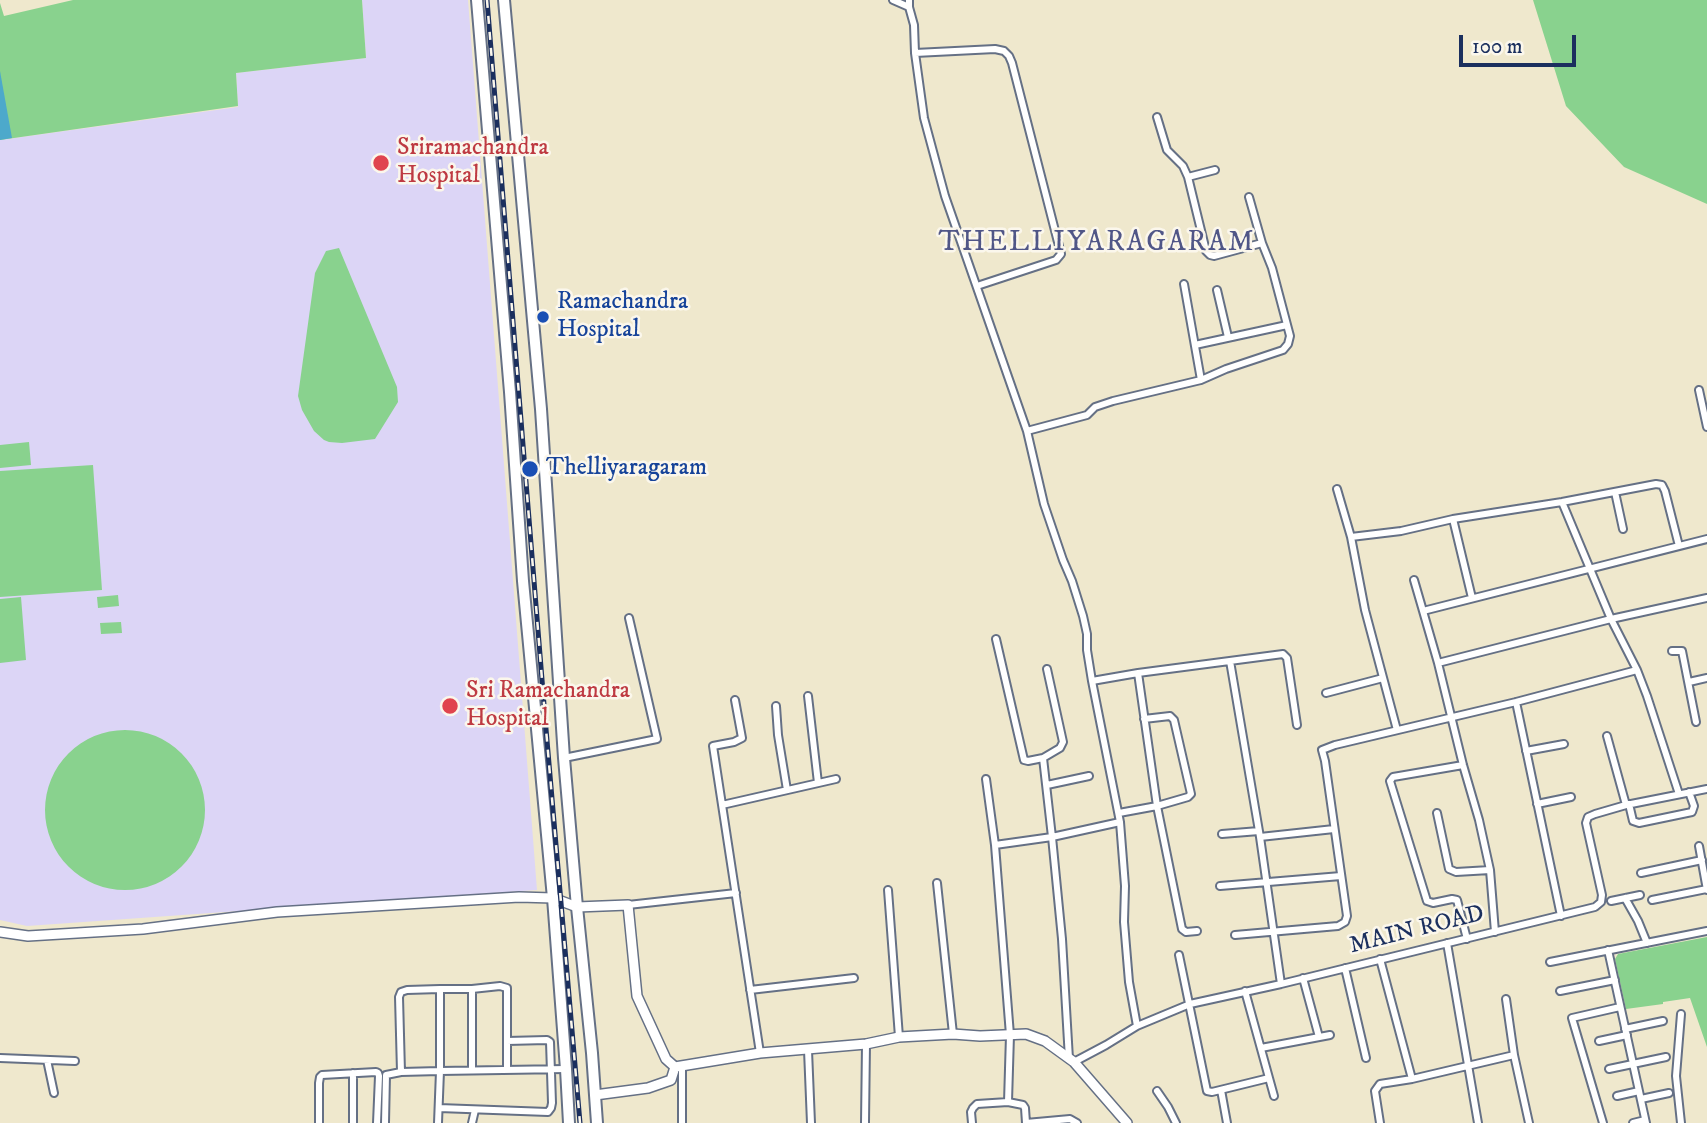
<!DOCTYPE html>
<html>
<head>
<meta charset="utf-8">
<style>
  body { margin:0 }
  #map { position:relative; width:1707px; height:1123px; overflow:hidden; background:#efe8cd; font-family:"IM FELL DW Pica",serif }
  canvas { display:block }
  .scale { position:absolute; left:1459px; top:35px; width:117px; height:32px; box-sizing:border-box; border:4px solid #1b2f5e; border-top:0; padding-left:9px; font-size:21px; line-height:24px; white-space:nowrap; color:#1b2f5e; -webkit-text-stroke:5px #fbf7ec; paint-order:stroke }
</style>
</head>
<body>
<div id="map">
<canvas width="1707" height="1123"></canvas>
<div class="scale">100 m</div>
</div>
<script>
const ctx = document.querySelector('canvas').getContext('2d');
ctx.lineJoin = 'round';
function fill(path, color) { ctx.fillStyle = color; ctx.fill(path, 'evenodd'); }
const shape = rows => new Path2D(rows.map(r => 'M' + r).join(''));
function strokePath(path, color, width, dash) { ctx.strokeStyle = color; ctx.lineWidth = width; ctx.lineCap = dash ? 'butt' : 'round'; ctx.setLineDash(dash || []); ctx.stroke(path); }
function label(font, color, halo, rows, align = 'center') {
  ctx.font = font + ' "IM FELL DW Pica",serif'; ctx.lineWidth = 5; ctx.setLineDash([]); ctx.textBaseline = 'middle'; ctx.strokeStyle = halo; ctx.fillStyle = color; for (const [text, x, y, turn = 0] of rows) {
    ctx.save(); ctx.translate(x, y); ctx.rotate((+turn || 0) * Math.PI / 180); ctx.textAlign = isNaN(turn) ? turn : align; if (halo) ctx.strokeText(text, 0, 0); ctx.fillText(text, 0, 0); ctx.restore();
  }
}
fill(shape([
  [362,0,468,0,537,890,27,926,0,920,0,140,238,107,236,73,366,58]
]), '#dcd5f6');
fill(shape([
  [73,0,362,0,366,58,236,73,238,106,0,140,0,3,4,16],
  [1533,0,1707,0,1707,204,1624,167,1566,106],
  [339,248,397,387,398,402,375,439,342,443,329,442,324,440,314,431,302,410,298,396,315,273,326,251],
  [29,442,31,465,0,468,0,445],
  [93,465,102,590,0,597,0,471],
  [118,595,119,606,98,608,97,597],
  [21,597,26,660,0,663,0,599],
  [121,622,122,633,101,634,100,623],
  '45 810a80 80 0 1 1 160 0a80 80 0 1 1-160 0Z',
  [1707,937,1707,1047,1690,998,1663,1002,1663,1004,1626,1009,1615,959,1618,954]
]), '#89d28e');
fill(shape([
  [0,71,12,138,0,140]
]), '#4da9cb');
const street = shape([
  [893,0,909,7],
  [909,0,909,7,914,25,915,53,924,118,945,196,1027,431,1044,504,1063,560,1072,581,1083,616,1087,634,1087,650,1092,681,1120,822,1125,886,1124,922,1129,982,1137,1026],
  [915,53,995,49,1004,51,1009,56,1012,63,1061,254,1056,260,977,286],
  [1188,177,1215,170],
  [1249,197,1262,243],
  [1184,284,1201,380],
  [1217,290,1228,337],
  [1195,345,1287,325],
  [1699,390,1707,427],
  [1027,431,1087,415,1095,407,1113,401,1201,380,1226,369,1283,350,1288,344,1290,336,1272,268,1262,243,1214,256,1210,255,1206,251,1188,177,1183,166,1167,150,1157,117],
  [1337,489,1351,537,1365,610,1397,730],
  [1615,492,1623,529],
  [1562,502,1611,619,1637,670,1647,696,1679,794],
  [1453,519,1562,502,1656,484,1662,485,1665,491,1679,546],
  [1351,537,1401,531,1453,519,1472,598],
  [1414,580,1423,611],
  [1672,651,1682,651,1696,722],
  [1230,661,1260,837,1281,984],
  [1438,663,1611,619,1707,598],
  [1092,681,1138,673],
  [1689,682,1707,678],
  [1326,693,1383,678],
  [808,696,818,783],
  [735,700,742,738,734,742,713,746,760,1053],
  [1516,702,1561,916],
  [776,706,778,735,787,790],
  [1144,719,1170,716,1174,720,1191,794,1188,797,1157,806,1182,929,1186,932,1197,931],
  [1607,736,1626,805],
  [1526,751,1564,744],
  [564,758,657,739,629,618],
  [1043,758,1060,748,1063,742,1047,669],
  [1463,765,1399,776,1393,777,1390,781,1427,901,1433,903,1452,899,1457,900,1467,939],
  [986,779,995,845,1010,1035,1008,1102],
  [1047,785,1089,776],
  [1537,804,1571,797],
  [1629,804,1633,821,1639,823,1692,812,1694,806,1689,792],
  [722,805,836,779],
  [1119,813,1157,806,1138,673,1283,654,1287,658,1297,725],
  [1437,813,1449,869,1456,872,1490,870],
  [1222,834,1259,831],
  [1260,837,1334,829],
  [995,845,1052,837,1043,758,1028,761,1024,760,996,639],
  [1699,846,1707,890],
  [1641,873,1702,860],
  [937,883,953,1034],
  [1220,886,1341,876],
  [888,890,899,1037],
  [1625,898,1638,921,1647,943],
  [1652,900,1707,889],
  [1611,901,1640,895],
  [628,905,736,893],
  [1495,932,1490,870,1479,820,1463,765,1438,663,1423,611,1707,539],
  [1235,935,1338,926,1345,922,1347,916,1325,761,1322,750,1335,745,1516,702,1637,670],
  [1447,943,1478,1123],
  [1608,950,1646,1123],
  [1179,955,1207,1091,1212,1092,1269,1078],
  [1380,959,1412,1079],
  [1550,962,1707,931],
  [1345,968,1366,1058],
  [1303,978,1319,1037],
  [472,989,472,1069],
  [750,990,854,978],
  [1245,991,1274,1096],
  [1560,991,1615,980],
  [1506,999,1514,1055,1529,1123],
  [1681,1014,1676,1076,1681,1123],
  [1625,1029,1663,1021],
  [1599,1041,1627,1035],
  [1261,1048,1330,1035],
  [808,1050,811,1123],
  [0,1058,75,1061],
  [1069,1059,1062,939,1052,837,1120,822],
  [47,1060,54,1093],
  [1074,1062,1106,1045,1137,1026,1190,1004,1281,984,1595,907,1601,902,1602,895,1586,823,1588,817,1595,814,1626,805,1707,789],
  [1609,1069,1666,1057],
  [401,1072,440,1071,440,989,472,989,500,986,507,988,507,1069],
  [1221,1090,1227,1123],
  [1157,1091,1168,1107,1176,1123],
  [1617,1096,1639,1091],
  [1641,1099,1669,1093],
  [439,1108,548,1112,551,1108,552,1103,550,1042,547,1040,507,1041],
  [319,1123,319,1083,320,1077,322,1075,376,1072,378,1073,379,1076,377,1123],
  [353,1123,353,1073],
  [385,1123,386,1075,401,1072,399,997,401,992,407,990,440,989],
  [438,1123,440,1071,566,1069],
  [472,1123,475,1110],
  [682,1123,682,1065],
  [865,1123,866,1044],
  [972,1123,971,1112,973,1108,977,1104,1008,1102,1023,1105,1025,1108,1026,1123],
  [1026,1123,1070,1119,1077,1123],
  [1380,1123,1375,1091,1380,1084,1412,1079,1514,1055],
  [1603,1123,1572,1018,1620,1007],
  [1633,1123,1645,1120]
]);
const secondary = shape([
  [0,932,28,936,143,929,277,912,519,897,553,898,577,907,628,905,637,996,666,1059,675,1067],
  [675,1067,760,1053,866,1044,899,1037,953,1034,980,1036,1026,1034,1045,1041,1074,1062,1127,1123],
  [595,1095,648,1088,671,1080,675,1067]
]);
const primary = shape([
  [477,0,510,392,523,581,553,898,566,1069,569,1123],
  [504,0,541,409,564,758,577,907,592,1053,597,1123]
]);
strokePath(street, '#657085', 10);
strokePath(secondary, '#657085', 12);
strokePath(primary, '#657085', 14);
strokePath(street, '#fff', 6);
strokePath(secondary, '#fff', 9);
strokePath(primary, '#fff', 10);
const rail = shape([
  [487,0,546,729,580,1123]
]);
strokePath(rail, '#1b2f5e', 5);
strokePath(rail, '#fbf7ec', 2.5, [8]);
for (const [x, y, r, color] of [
  [381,163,9,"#e0444e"],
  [543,317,7,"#1a4fb4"],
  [530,469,9,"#1a4fb4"],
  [450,706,9,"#e0444e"]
]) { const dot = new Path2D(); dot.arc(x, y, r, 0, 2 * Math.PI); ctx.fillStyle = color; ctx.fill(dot); strokePath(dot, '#fbf7ec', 2.5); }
label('24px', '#be3a42', '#fbf7ec', [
  ["Sriramachandra",397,149],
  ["Hospital",397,177],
  ["Sri Ramachandra",466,692],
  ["Hospital",466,720]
], 'left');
label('24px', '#164399', '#fbf7ec', [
  ["Ramachandra",557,303],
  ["Hospital",557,331],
  ["Thelliyaragaram",546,469]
], 'left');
label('24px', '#1b2f5e', '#fbf7ec', [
  ["MAIN ROAD",1417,931,-14]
]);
ctx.letterSpacing = '2px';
label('28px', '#505687', '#fbf7ec', [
  ["THELLIYARAGARAM",1097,244]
]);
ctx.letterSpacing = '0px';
</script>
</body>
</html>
